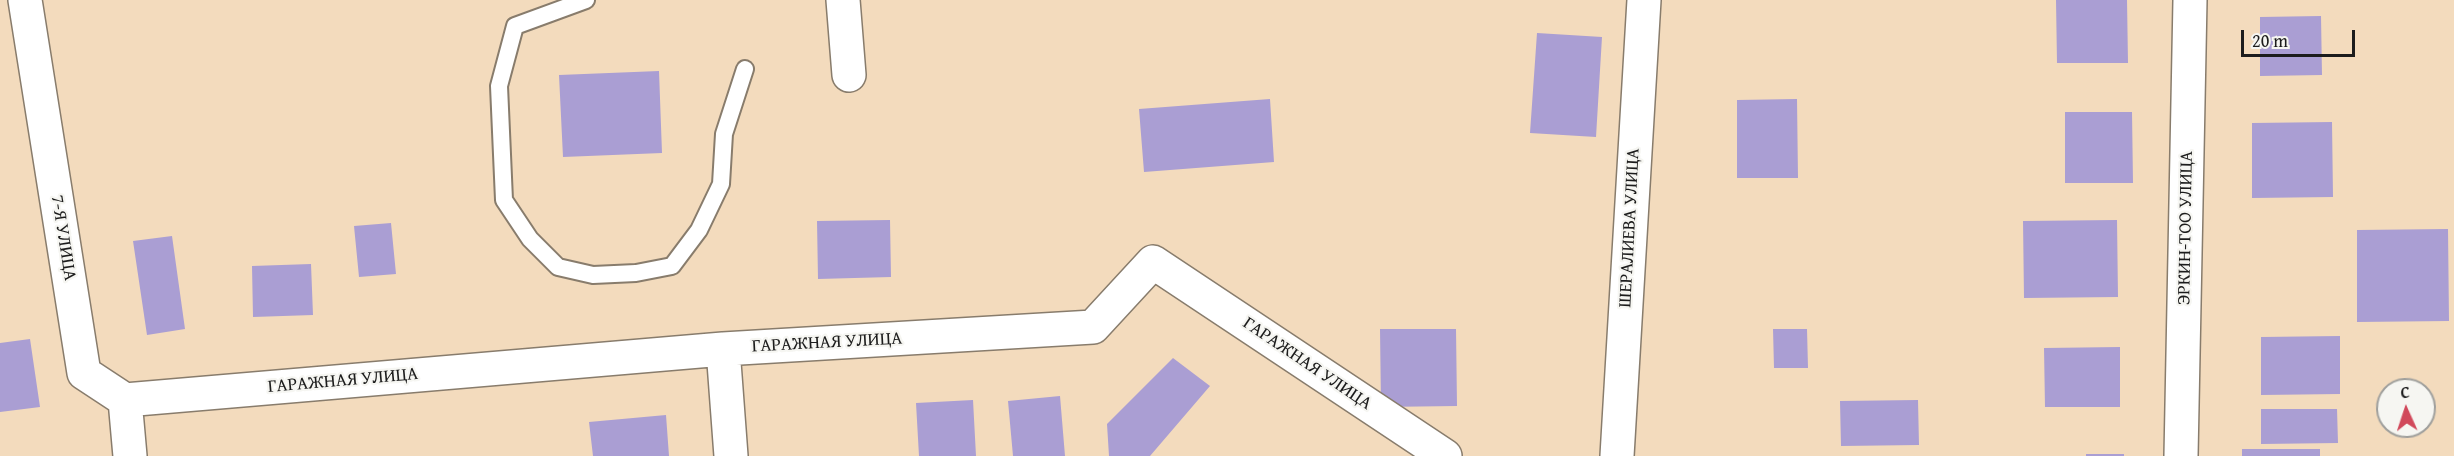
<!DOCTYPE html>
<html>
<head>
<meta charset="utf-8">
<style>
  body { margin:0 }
  #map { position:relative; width:2454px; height:456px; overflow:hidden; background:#f3dbbd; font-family:"Gentium Book Plus",serif }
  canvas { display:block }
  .north { position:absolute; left:2376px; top:378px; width:60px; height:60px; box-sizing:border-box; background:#f6f6f2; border:2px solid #9f9f9c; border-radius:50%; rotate:357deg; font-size:16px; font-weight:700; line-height:24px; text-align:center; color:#1c1c1c }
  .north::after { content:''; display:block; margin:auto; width:21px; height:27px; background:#d1495b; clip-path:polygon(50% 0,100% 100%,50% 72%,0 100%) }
  .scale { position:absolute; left:2241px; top:30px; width:114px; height:27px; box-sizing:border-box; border:3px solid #1c1c1c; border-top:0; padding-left:8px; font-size:18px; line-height:21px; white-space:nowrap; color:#1c1c1c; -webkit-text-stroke:4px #f6f6f2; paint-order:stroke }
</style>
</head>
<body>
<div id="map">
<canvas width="2454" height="456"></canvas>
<div class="north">С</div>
<div class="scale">20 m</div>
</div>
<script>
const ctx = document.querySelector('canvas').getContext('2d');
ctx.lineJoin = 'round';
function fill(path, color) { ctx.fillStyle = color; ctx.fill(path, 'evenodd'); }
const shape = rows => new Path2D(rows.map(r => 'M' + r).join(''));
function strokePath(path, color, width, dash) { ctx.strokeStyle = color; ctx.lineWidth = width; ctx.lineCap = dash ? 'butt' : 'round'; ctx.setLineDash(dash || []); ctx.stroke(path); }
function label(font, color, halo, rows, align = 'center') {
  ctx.font = font + ' "Gentium Book Plus",serif'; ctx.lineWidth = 4.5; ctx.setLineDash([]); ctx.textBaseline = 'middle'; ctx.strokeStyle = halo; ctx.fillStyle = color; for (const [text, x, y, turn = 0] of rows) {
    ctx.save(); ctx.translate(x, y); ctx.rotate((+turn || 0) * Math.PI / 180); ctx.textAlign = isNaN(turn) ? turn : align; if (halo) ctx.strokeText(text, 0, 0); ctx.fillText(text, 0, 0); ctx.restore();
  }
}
fill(shape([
  [2056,0,2127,0,2128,63,2057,63],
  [2321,16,2322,75,2260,76,2260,17],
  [1537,33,1602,37,1596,137,1530,133],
  [659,71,662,153,563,157,559,75],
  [1270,99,1274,162,1144,172,1139,109],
  [1797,99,1798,178,1737,178,1737,100],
  [2065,112,2132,112,2133,183,2065,183],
  [2332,122,2333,197,2252,198,2252,123],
  [890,220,891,277,818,279,817,221],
  [2117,220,2118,297,2024,298,2023,221],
  [391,223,396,274,359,277,354,226],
  [2448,229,2449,321,2357,322,2357,230],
  [172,236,185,329,147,335,133,241],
  [311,264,313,315,253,317,252,266],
  [1380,329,1456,329,1457,406,1381,407],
  [1773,329,1807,329,1808,368,1774,368],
  [2340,336,2340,394,2261,395,2261,337],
  [30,339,40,407,0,412,0,343],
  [2120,347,2120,407,2045,407,2044,348],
  [1173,358,1210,386,1150,456,1109,456,1107,424],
  [1060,396,1065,456,1013,456,1008,401],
  [973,400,976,456,919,456,916,403],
  [1918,400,1919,445,1841,446,1840,401],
  [2261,409,2337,409,2338,443,2261,444],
  [666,415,669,456,593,456,589,422],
  [2242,449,2320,449,2320,456,2242,456],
  [2086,454,2124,454,2124,456,2086,456]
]), '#aa9ed3');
const service = shape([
  [586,0,515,26,499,86,504,200,530,239,558,267,593,275,636,273,672,266,699,230,721,184,724,134,745,69]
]);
const minor = shape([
  [25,0,84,373,125,400,130,456],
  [843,0,849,75],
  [723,349,731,456],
  [125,400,723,349,1093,327,1153,262,1445,456],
  [1617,456,1644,0],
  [2181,456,2190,0]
]);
strokePath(service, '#887c6c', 20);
strokePath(minor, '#887c6c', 36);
strokePath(service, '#fff', 16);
strokePath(minor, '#fff', 33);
label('18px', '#1c1c1c', '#f6f6f2', [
  ["ШЕРАЛИЕВА УЛИЦА",1630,228,-87],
  ["ЭРКИН-ТОО УЛИЦА",2186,228,-89],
  ["7-Я УЛИЦА",63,238,81],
  ["ГАРАЖНАЯ УЛИЦА",827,343,-3],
  ["ГАРАЖНАЯ УЛИЦА",1307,364,34],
  ["ГАРАЖНАЯ УЛИЦА",343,381,-5]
]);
</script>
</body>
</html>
